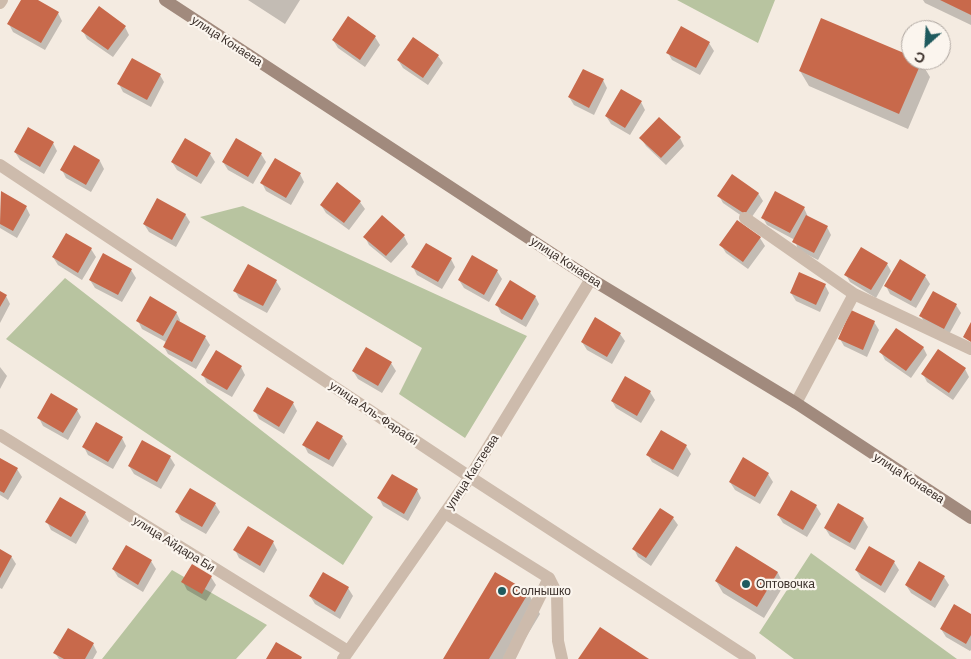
<!DOCTYPE html>
<html>
<head>
<meta charset="utf-8">
<style>
  body { margin:0 }
  #map { position:relative; width:971px; height:659px; overflow:hidden; background:#f4ebe1; font-family:Barlow,sans-serif }
  canvas { display:block }
  .north { position:absolute; left:901px; top:20px; width:50px; height:50px; box-sizing:border-box; background:#fbf5ee; border:1px solid #aea6a0; border-radius:50%; rotate:206deg; font-size:14px; font-weight:700; line-height:20px; text-align:center; color:#3b302b }
  .north::after { content:''; display:block; margin:auto; width:18px; height:22px; background:#1f5a5e; clip-path:polygon(50% 0,100% 100%,50% 72%,0 100%) }
</style>
</head>
<body>
<div id="map">
<canvas width="971" height="659"></canvas>
<div class="north">С</div>
</div>
<script>
const ctx = document.querySelector('canvas').getContext('2d');
ctx.lineJoin = 'round';
function fill(path, color) { ctx.fillStyle = color; ctx.fill(path, 'evenodd'); }
const shape = rows => new Path2D(rows.map(r => 'M' + r).join(''));
function strokePath(path, color, width, dash) { ctx.strokeStyle = color; ctx.lineWidth = width; ctx.lineCap = dash ? 'butt' : 'round'; ctx.setLineDash(dash || []); ctx.stroke(path); }
function label(font, color, halo, rows, align = 'center') {
  ctx.font = font + ' Barlow,sans-serif'; ctx.lineWidth = 4.5; ctx.setLineDash([]); ctx.textBaseline = 'middle'; ctx.strokeStyle = halo; ctx.fillStyle = color; for (const [text, x, y, turn = 0] of rows) {
    ctx.save(); ctx.translate(x, y); ctx.rotate((+turn || 0) * Math.PI / 180); ctx.textAlign = isNaN(turn) ? turn : align; if (halo) ctx.strokeText(text, 0, 0); ctx.fillText(text, 0, 0); ctx.restore();
  }
}
fill(shape([
  [677,0,775,0,758,43],
  [243,206,527,336,465,438,399,394,422,348,200,217],
  [65,278,373,517,343,565,6,339],
  [811,553,957,659,794,659,759,633],
  [172,570,267,625,236,659,102,659]
]), '#b8c4a0');
fill(shape([
  [23,0,36,0,58,13,62,21,45,50,13,32,9,24],
  [248,0,300,0,285,24],
  [923,0,971,0,971,25,925,3],
  [348,18,375,37,380,45,365,67,338,48,333,40],
  [125,27,129,35,113,57,87,39,83,31],
  [709,43,714,51,700,75,672,60,668,53],
  [438,56,443,63,428,85,403,68,398,60],
  [911,58,911,60,921,62,930,77,908,129,809,86,800,71],
  [160,75,164,82,151,107,123,92,119,84],
  [603,80,607,88,594,115,574,105,569,97],
  [641,102,645,110,630,135,611,124,606,116],
  [641,138,680,138,684,146,666,165,646,146],
  [53,143,57,151,44,174,20,160,15,152],
  [75,147,100,161,104,169,91,192,66,178,62,170],
  [210,154,215,162,201,184,177,170,172,162],
  [261,154,266,162,253,184,228,170,223,162],
  [300,174,304,182,291,205,266,191,262,183],
  [1,193,26,207,30,215,17,238,0,228],
  [758,193,763,201,749,221,723,203,719,196],
  [360,202,365,209,349,230,326,213,321,205],
  [804,208,808,217,827,227,831,235,818,260,798,250,795,240,767,225,763,218],
  [185,214,190,222,176,247,149,232,144,224],
  [738,222,760,238,765,246,748,269,726,253,721,245],
  [404,236,408,244,391,263,369,245,365,237],
  [91,249,96,257,82,280,58,265,53,257],
  [473,257,497,271,502,279,489,302,464,288,459,280],
  [451,259,455,267,442,289,417,275,413,267],
  [887,264,891,271,876,298,850,282,846,275],
  [131,270,136,278,122,302,95,288,90,280],
  [925,276,930,284,916,308,890,294,886,286],
  [276,281,281,289,267,313,239,298,235,291],
  [825,285,829,293,820,312,796,301,791,293],
  [0,293,6,296,10,304,0,323],
  [535,296,539,304,526,327,501,313,497,305],
  [956,305,961,313,948,336,925,324,921,316],
  [176,312,180,320,179,323,205,337,210,345,196,369,168,354,164,347,166,342,142,329,138,321],
  [874,322,879,330,867,357,844,346,840,339],
  [620,334,625,341,612,364,587,350,582,342],
  [923,347,927,355,911,378,885,360,881,352],
  [391,363,396,371,382,393,358,379,353,371],
  [0,367,7,376,0,389],
  [241,367,245,375,232,397,207,383,203,375],
  [965,369,969,377,953,400,927,382,923,374],
  [650,392,655,400,641,423,616,408,612,401],
  [293,403,297,411,284,434,259,419,255,411],
  [77,410,81,417,68,440,43,426,39,418],
  [342,437,347,444,333,467,308,453,304,445],
  [122,438,126,446,113,469,88,455,84,447],
  [686,446,691,454,678,477,652,462,648,455],
  [170,457,175,465,161,489,134,474,129,466],
  [0,459,17,469,22,477,8,500,0,495],
  [768,474,773,482,760,504,735,490,730,482],
  [417,490,421,498,408,521,383,506,379,498],
  [215,504,220,512,206,534,181,520,177,512],
  [839,505,863,519,868,527,855,550,830,536,825,528],
  [816,506,821,514,807,537,783,523,778,515],
  [85,513,89,521,76,544,51,530,47,522],
  [673,518,678,525,651,566,638,557,634,549],
  [273,542,277,550,264,573,239,558,235,550],
  [737,548,778,573,784,585,764,618,723,593,716,581],
  [0,551,11,556,16,564,2,589,0,588],
  [151,561,156,569,143,592,118,577,113,569],
  [894,562,899,570,885,593,861,578,856,570],
  [211,577,216,585,206,601,187,590,183,582],
  [944,577,949,585,935,608,911,593,906,585],
  [348,588,353,596,340,619,315,604,310,596],
  [528,593,540,614,513,659,444,659],
  [971,616,971,650,970,651,946,637,941,629],
  [93,644,97,652,93,659,59,659,55,653]
]), '#0003');
fill(shape([
  [21,0,38,0,59,12,41,43,7,24],
  [940,0,971,0,971,15],
  [99,6,126,26,108,50,81,31],
  [348,16,376,36,360,60,332,40],
  [821,18,911,56,911,60,922,61,899,114,799,71],
  [681,26,710,42,696,68,666,53],
  [413,37,439,55,423,78,397,60],
  [132,58,161,74,147,100,117,84],
  [583,69,604,79,589,108,568,97],
  [621,89,642,101,625,128,605,116],
  [659,117,681,137,661,158,639,138],
  [28,127,54,142,40,167,14,152],
  [185,138,211,153,197,177,171,162],
  [236,138,262,153,248,177,222,162],
  [74,145,100,160,86,185,60,170],
  [275,158,301,173,286,198,260,183],
  [732,174,759,193,745,214,717,196],
  [337,182,361,201,344,223,320,205],
  [1,191,27,206,13,231,0,224],
  [775,191,805,207,790,233,761,218],
  [157,198,186,214,172,240,143,224],
  [382,215,405,235,386,256,363,237],
  [806,215,828,226,814,253,792,242],
  [737,220,761,237,743,262,719,245],
  [66,233,92,248,78,273,52,257],
  [426,243,452,258,438,282,411,267],
  [861,247,888,263,871,290,844,275],
  [103,253,132,269,118,295,89,280],
  [472,255,498,270,484,295,458,280],
  [900,259,926,275,911,301,884,286],
  [248,264,277,280,263,306,233,291],
  [799,272,826,284,816,305,790,293],
  [510,280,536,296,522,320,495,305],
  [0,291,7,295,0,307],
  [933,291,957,304,944,329,919,316],
  [150,296,177,312,163,336,136,321],
  [851,310,875,321,863,350,838,339],
  [595,317,621,333,607,357,581,342],
  [177,320,206,336,192,362,163,347],
  [971,322,971,342,963,337],
  [896,328,924,347,906,371,879,352],
  [366,347,392,362,378,386,352,371],
  [938,349,966,368,949,393,921,374],
  [216,350,242,366,227,390,201,375],
  [625,376,651,391,637,416,611,401],
  [267,387,294,402,279,427,253,411],
  [51,393,78,409,63,433,37,418],
  [317,421,343,436,329,460,302,445],
  [96,422,123,437,108,462,82,447],
  [661,430,687,445,673,470,646,455],
  [142,440,171,456,157,482,128,466],
  [743,457,769,473,755,497,729,482],
  [0,458,18,468,4,493,0,491],
  [392,474,418,489,404,514,377,498],
  [190,488,216,503,202,527,175,512],
  [791,490,817,505,803,530,777,515],
  [60,497,86,512,71,537,45,522],
  [838,503,864,518,850,543,824,528],
  [660,508,674,517,646,558,632,549],
  [248,526,274,541,260,566,233,550],
  [126,545,152,560,138,585,112,569],
  [736,546,778,572,757,607,715,581],
  [869,546,895,561,881,586,855,570],
  [0,549,12,556,0,578],
  [919,561,945,576,931,601,905,585],
  [192,564,212,576,202,594,181,582],
  [323,572,349,587,335,612,309,596],
  [495,572,529,592,489,659,443,659],
  [954,604,971,614,971,635,966,644,940,629],
  [600,627,649,659,578,659],
  [68,628,94,643,85,659,64,659,53,653],
  [276,642,302,657,301,659,266,659]
]), '#c8694b');
strokePath(shape([
  [0,3,2,0],
  [0,165,470,477,750,659],
  [745,218,854,294],
  [796,403,854,294,971,349],
  [0,435,348,651],
  [445,513,549,578,557,594,558,641,562,659],
  [509,659,549,578]
]), '#cdbbac', 12);
strokePath(shape([
  [343,659,470,477,591,279]
]), '#cdbbac', 12);
strokePath(shape([
  [165,0,591,279,796,403,971,518]
]), '#a18a7d', 12);
for (const [x, y, r, color] of [
  [746,584,5,"#1f5a5e"],
  [502,591,5,"#1f5a5e"]
]) { const dot = new Path2D(); dot.arc(x, y, r, 0, 2 * Math.PI); ctx.fillStyle = color; ctx.fill(dot); strokePath(dot, '#fbf5ee', 2); }
label('12px', '#3b302b', '#fbf5ee', [
  ["улица Конаева",227,41,33],
  ["улица Конаева",566,262,33],
  ["улица Аль-Фараби",374,413,34],
  ["улица Кастеева",472,472,-57],
  ["улица Конаева",909,478,33],
  ["улица Айдара Би",174,544,32]
]);
label('12px', '#3b302b', '#fbf5ee', [
  ["Оптовочка",756,584],
  ["Солнышко",512,591]
], 'left');
</script>
</body>
</html>
